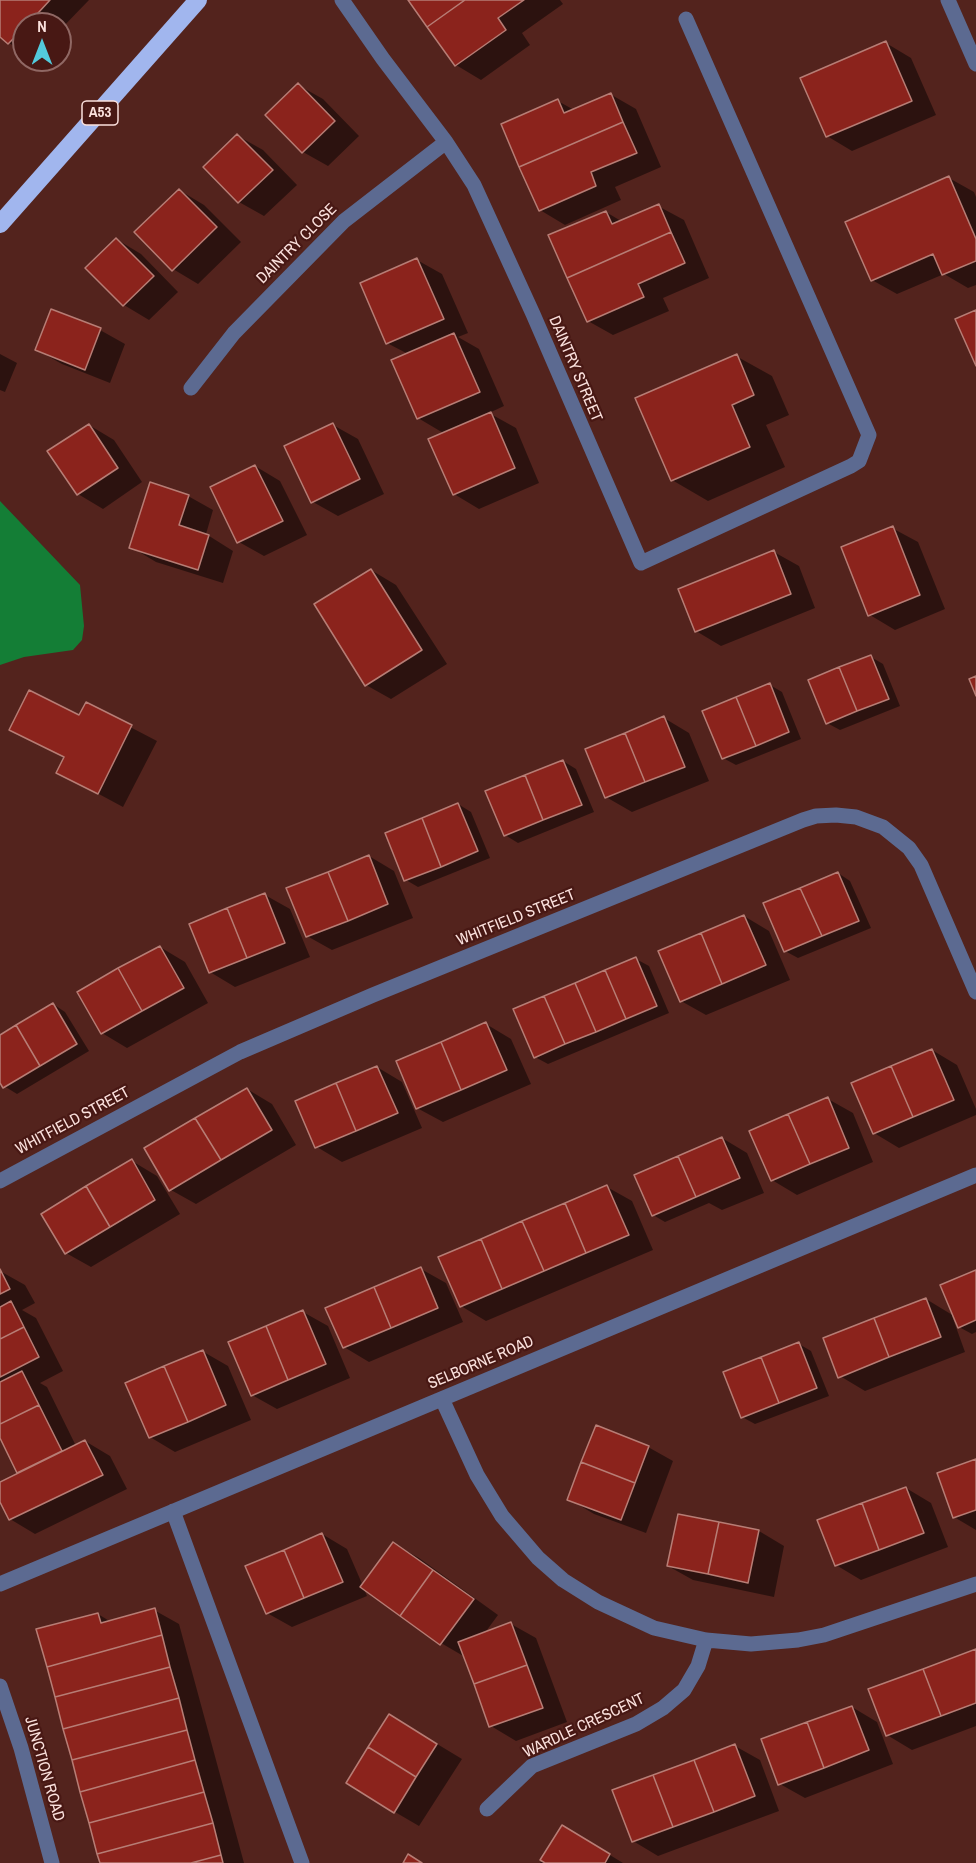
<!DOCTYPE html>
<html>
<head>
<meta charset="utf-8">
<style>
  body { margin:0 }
  #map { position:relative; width:976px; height:1863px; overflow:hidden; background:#53231d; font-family:"Archivo Narrow",sans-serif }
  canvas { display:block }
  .north { position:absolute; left:12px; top:12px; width:60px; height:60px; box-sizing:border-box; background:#481814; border:2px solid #906864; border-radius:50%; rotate:0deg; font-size:16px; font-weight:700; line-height:24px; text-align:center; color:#fbe1dd }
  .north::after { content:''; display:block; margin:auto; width:21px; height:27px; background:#53cadc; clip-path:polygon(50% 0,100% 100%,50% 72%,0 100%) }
</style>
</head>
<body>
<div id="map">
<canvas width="976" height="1863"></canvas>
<div class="north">N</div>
</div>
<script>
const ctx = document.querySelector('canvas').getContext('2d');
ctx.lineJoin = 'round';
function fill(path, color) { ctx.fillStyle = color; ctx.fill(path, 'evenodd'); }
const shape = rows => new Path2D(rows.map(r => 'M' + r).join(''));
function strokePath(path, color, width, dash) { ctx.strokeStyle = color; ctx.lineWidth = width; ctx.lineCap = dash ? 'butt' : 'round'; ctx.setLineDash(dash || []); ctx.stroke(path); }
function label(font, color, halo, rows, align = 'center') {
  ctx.font = font + ' "Archivo Narrow",sans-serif'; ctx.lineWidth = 4.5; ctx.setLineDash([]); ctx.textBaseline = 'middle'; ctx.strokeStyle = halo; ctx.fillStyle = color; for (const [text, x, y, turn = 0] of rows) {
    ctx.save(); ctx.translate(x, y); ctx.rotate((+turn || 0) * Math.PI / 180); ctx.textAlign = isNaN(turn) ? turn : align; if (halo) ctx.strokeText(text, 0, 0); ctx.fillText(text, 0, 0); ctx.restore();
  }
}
fill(shape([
  [0,501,80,585,84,626,82,640,73,650,24,657,0,665]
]), '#147e36');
fill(shape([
  [0,0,89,0,60,30,60,24,24,24,24,52,9,43,0,35],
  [410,0,560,0,563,4,522,33,530,45,481,80,456,65],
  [886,43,911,58,936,115,852,151,827,136],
  [298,85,323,99,359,136,328,166,303,152],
  [610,94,636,109,661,167,615,187,621,200,565,225,540,210,558,101,574,110],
  [238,136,263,150,297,185,264,216,239,202,205,167],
  [949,178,974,192,976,197,976,285,968,288,944,274,897,294,872,280],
  [179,190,204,205,241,242,198,284,173,269],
  [658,206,684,220,709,278,663,298,669,311,613,335,588,321,606,212,621,221],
  [116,239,141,254,178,292,149,320,124,305,87,268],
  [417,260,442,274,468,333,458,337,479,349,504,406,489,413,516,428,539,483,479,509,454,494,445,434,418,418,408,354,387,343],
  [100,330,125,344,110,383,62,364,37,350],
  [0,354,17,363,5,392,0,390],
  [736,356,772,376,789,415,766,425,785,467,708,501,672,480],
  [89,425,114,440,142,482,103,509,78,494],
  [333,425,358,439,384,494,338,516,313,502],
  [255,466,280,481,307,535,264,556,239,542],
  [188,496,213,510,206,534,233,551,223,583,156,562,131,547],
  [892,528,918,542,945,609,895,630,870,615],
  [774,552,799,566,815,608,721,646,696,631],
  [371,570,396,585,447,664,391,699,366,685],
  [871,657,883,664,900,706,840,730,827,723],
  [770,685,782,692,801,739,736,765,723,758],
  [86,704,157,741,123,807,58,772,65,758,11,729,80,717],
  [664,718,689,733,709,781,632,812,606,797],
  [563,761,576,769,594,812,518,843,505,835],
  [458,804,471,812,490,858,418,887,406,880],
  [369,856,394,871,413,918,332,950,307,936],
  [838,873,850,881,871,928,798,958,785,951],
  [265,895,290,909,310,957,235,987,210,972],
  [744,916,769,931,790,980,706,1015,681,1001],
  [160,947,185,962,208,1003,127,1048,102,1033],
  [636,959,649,966,669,1013,548,1064,535,1057],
  [53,1004,65,1012,89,1051,17,1094,4,1086,0,1080,0,1036],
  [486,1024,511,1039,531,1084,443,1122,417,1108],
  [932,1050,957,1065,976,1109,976,1115,899,1148,874,1133],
  [377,1067,402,1082,422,1128,342,1162,317,1147],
  [247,1089,272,1104,296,1145,196,1204,171,1190],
  [828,1099,853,1113,873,1162,797,1195,772,1180],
  [722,1138,747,1153,764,1193,722,1210,709,1203,665,1222,653,1215],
  [132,1161,157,1176,180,1214,91,1267,66,1253],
  [607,1187,632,1201,653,1250,486,1321,461,1306],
  [421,1269,446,1283,463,1322,369,1362,344,1347],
  [0,1271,25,1285,35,1303,22,1310,36,1318,63,1371,40,1383,47,1387,76,1446,85,1441,110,1456,127,1489,35,1534,10,1519,0,1499,0,1484,19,1474,2,1439,0,1440],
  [976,1271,976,1332,972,1334,959,1327],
  [926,1299,954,1316,952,1316,965,1352,865,1391,840,1376],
  [303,1312,328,1326,350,1378,277,1409,252,1395],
  [799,1344,811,1351,829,1396,755,1424,742,1417],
  [202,1351,228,1366,251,1420,175,1452,150,1437],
  [648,1447,673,1461,646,1533,594,1514,569,1499],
  [976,1461,976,1530,954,1517],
  [906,1488,931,1503,948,1547,861,1580,836,1565],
  [759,1531,784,1546,774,1597,693,1580,668,1566],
  [322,1534,347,1549,363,1586,394,1544,419,1558,498,1615,484,1634,511,1624,536,1638,567,1722,516,1741,491,1726,465,1657,441,1643,363,1587,367,1596,292,1627,267,1613],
  [154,1610,179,1624,244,1863,101,1863,98,1614,111,1622],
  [976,1650,976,1726,912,1750,887,1735],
  [852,1707,877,1722,893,1764,805,1798,780,1784],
  [414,1730,462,1759,419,1826,395,1812],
  [735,1746,760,1760,779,1811,658,1856,633,1841],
  [562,1827,587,1841,623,1863,540,1863]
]), '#0007');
const building = shape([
  [0,0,50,0,28,24,24,24,24,28,8,44,0,37,0,0],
  [408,0,465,0,427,27,408,0],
  [465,0,524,0,498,18,506,30,455,66,427,27,465,0],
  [886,41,912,101,826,137,800,78,886,41],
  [298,83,335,121,302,153,265,115,298,83],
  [611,93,623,122,519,167,501,124,558,99,564,113,611,93],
  [623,122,637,153,591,172,596,186,539,211,519,167,623,122],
  [237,134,273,170,238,203,203,167,237,134],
  [949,176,976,239,976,261,942,275,933,254,871,281,845,222,949,176],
  [179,189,217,227,172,271,134,232,179,189],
  [659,204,671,232,567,278,548,235,606,211,612,224,659,204],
  [671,232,685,263,638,284,644,297,587,322,567,278,671,232],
  [116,238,154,276,123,306,85,268,116,238],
  [417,258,444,319,386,344,360,283,417,258],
  [51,309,101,328,85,370,35,350,51,309],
  [976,310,976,366,955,319,976,310],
  [454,333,480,392,417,419,391,360,454,333],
  [737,354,754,395,732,405,750,447,671,481,635,398,737,354],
  [491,412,515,468,453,495,428,439,491,412],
  [333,423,360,479,311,503,284,446,333,423],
  [89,424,118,468,77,495,47,451,89,424],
  [255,465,283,521,237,543,210,487,255,465],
  [150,482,189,495,179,525,209,535,198,570,129,548,150,482],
  [893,526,920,595,868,616,841,547,893,526],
  [774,550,791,594,695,632,678,589,774,550],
  [371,569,422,650,365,686,314,604,371,569],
  [871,655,889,699,857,711,839,667,871,655],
  [839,667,857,711,826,724,808,680,839,667],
  [976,676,976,696,969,679,976,676],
  [770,683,789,732,756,746,736,697,770,683],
  [29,690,79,715,86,702,132,725,98,794,56,773,64,757,9,730,29,690],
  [736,697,756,746,722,759,702,711,736,697],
  [664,716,685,767,645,782,625,733,664,716],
  [625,733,645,782,605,798,585,749,625,733],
  [563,760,582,805,543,820,525,775,563,760],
  [525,775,543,820,504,836,485,791,525,775],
  [458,803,478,851,441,867,422,818,458,803],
  [422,818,441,867,404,881,385,833,422,818],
  [369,855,388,904,348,921,328,872,369,855],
  [328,872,348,921,306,937,286,888,328,872],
  [838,872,859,921,822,936,800,888,838,872],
  [800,888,822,936,784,952,763,903,800,888],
  [265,893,285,943,247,958,227,908,265,893],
  [227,908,247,958,209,973,189,924,227,908],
  [744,915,766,965,722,984,701,933,744,915],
  [701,933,722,984,680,1002,658,951,701,933],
  [160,946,184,988,142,1011,118,968,160,946],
  [636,957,657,1006,626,1019,605,970,636,957],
  [118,968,142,1011,101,1034,77,992,118,968],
  [605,970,626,1019,596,1032,575,983,605,970],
  [575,983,596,1032,565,1044,544,996,575,983],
  [544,996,565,1044,534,1058,513,1009,544,996],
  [53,1003,77,1044,40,1066,16,1025,53,1003],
  [486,1022,507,1070,461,1090,441,1042,486,1022],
  [16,1025,40,1066,3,1088,0,1083,0,1035,16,1025],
  [441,1042,461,1090,416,1109,396,1061,441,1042],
  [932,1049,954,1100,913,1117,891,1066,932,1049],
  [377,1066,398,1113,356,1131,336,1083,377,1066],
  [891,1066,913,1117,873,1134,851,1083,891,1066],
  [336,1083,356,1131,315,1148,295,1101,336,1083],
  [247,1088,272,1130,221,1160,195,1118,247,1088],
  [828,1097,849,1148,810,1164,788,1114,828,1097],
  [788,1114,810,1164,771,1181,749,1131,788,1114],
  [195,1118,221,1160,169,1191,144,1148,195,1118],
  [722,1137,740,1178,696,1197,678,1156,722,1137],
  [678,1156,696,1197,652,1216,634,1175,678,1156],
  [132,1159,155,1200,110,1227,86,1186,132,1159],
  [607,1185,629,1235,586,1253,565,1203,607,1185],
  [86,1186,110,1227,65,1254,41,1214,86,1186],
  [565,1203,586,1253,544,1271,522,1221,565,1203],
  [522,1221,544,1271,502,1289,481,1239,522,1221],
  [481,1239,502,1289,460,1307,438,1257,481,1239],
  [421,1267,438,1308,391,1328,374,1287,421,1267],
  [0,1269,10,1289,0,1294,0,1269],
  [976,1270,976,1320,958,1328,940,1285,976,1270],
  [374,1287,391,1328,343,1348,325,1308,374,1287],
  [926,1298,941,1337,889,1357,874,1318,926,1298],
  [11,1301,24,1327,0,1339,0,1307,11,1301],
  [303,1310,326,1364,288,1380,266,1326,303,1310],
  [874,1318,889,1357,838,1378,823,1338,874,1318],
  [266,1326,288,1380,251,1396,228,1342,266,1326],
  [24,1327,39,1357,0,1377,0,1339,24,1327],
  [799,1342,817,1388,779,1403,761,1357,799,1342],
  [203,1350,226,1405,188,1422,164,1366,203,1350],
  [761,1357,779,1403,741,1418,723,1372,761,1357],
  [164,1366,188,1422,149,1438,125,1383,164,1366],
  [22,1371,39,1405,0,1424,0,1382,22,1371],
  [39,1405,62,1451,17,1473,0,1438,0,1424,39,1405],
  [596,1425,649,1446,635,1483,581,1462,596,1425],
  [85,1440,103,1475,9,1520,0,1502,0,1482,85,1440],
  [976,1459,976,1510,953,1518,937,1473,976,1459],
  [581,1462,635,1483,621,1520,567,1500,581,1462],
  [906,1487,924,1533,879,1550,862,1503,906,1487],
  [862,1503,879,1550,835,1566,817,1520,862,1503],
  [678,1514,719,1522,708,1574,667,1566,678,1514],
  [719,1522,759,1530,748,1583,708,1574,719,1522],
  [322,1533,343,1582,304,1598,284,1550,322,1533],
  [393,1542,433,1570,400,1616,360,1587,393,1542],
  [284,1550,304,1598,266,1614,245,1566,284,1550],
  [433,1570,474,1599,440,1645,400,1616,433,1570],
  [155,1608,162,1635,47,1667,36,1629,98,1613,101,1623,155,1608],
  [511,1622,527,1665,474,1684,458,1642,511,1622],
  [162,1635,170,1667,55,1697,47,1667,162,1635],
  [976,1649,976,1703,941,1716,923,1669,976,1649],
  [527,1665,543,1708,489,1727,474,1684,527,1665],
  [170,1667,179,1698,63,1729,55,1697,170,1667],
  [923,1669,941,1716,886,1736,868,1689,923,1669],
  [179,1698,187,1730,72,1760,63,1729,179,1698],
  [852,1706,869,1750,824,1768,807,1722,852,1706],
  [389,1714,437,1744,416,1777,368,1747,389,1714],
  [807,1722,824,1768,778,1785,761,1739,807,1722],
  [187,1730,195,1760,80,1792,72,1760,187,1730],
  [735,1744,755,1796,714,1812,694,1760,735,1744],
  [368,1747,416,1777,394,1813,346,1783,368,1747],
  [195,1760,204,1792,89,1823,80,1792,195,1760],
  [694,1760,714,1812,673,1827,653,1775,694,1760],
  [653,1775,673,1827,632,1842,612,1790,653,1775],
  [204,1792,213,1823,97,1854,89,1823,204,1792],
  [213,1823,221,1855,191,1863,100,1863,97,1854,213,1823],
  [562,1825,610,1854,605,1863,545,1863,540,1860,562,1825],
  [408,1854,422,1863,403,1863,408,1854],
  [221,1855,223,1863,191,1863,221,1855]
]);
fill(building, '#8b231c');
strokePath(building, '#b77d75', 1.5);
strokePath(shape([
  [342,0,383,59,446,142,474,185,533,314,641,563,851,466,859,461,869,435,686,19],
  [948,0,976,64],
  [191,388,234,333,344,221,446,142],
  [0,1181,240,1052,373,995,803,820,816,816,836,815,856,817,883,827,909,848,921,865,976,992],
  [442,1399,477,1475,502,1516,538,1558,563,1580,598,1602,654,1628,706,1640,751,1644,798,1640,824,1635,976,1584],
  [173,1511,302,1863],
  [0,1584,976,1175],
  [0,1686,21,1748,52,1863],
  [487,1809,532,1766,636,1724,663,1708,684,1690,698,1666,706,1640]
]), '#5c6a91', 15);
strokePath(shape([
  [0,224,198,0]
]), '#a1b6ee', 18);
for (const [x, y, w] of [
  [100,113,36]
]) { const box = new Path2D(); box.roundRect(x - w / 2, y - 12, w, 24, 4.5); ctx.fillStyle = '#481814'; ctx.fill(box); strokePath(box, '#fbe1dd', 1.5); }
label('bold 15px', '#fbe1dd', null, [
  ["A53",100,113]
]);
label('16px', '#fbe1dd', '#481814', [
  ["DAINTRY CLOSE",297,244,-45],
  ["DAINTRY STREET",575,369,67],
  ["WHITFIELD STREET",516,918,-22],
  ["WHITFIELD STREET",73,1121,-28],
  ["SELBORNE ROAD",481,1363,-23],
  ["WARDLE CRESCENT",584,1726,-25],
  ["JUNCTION ROAD",44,1769,74]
]);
</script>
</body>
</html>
